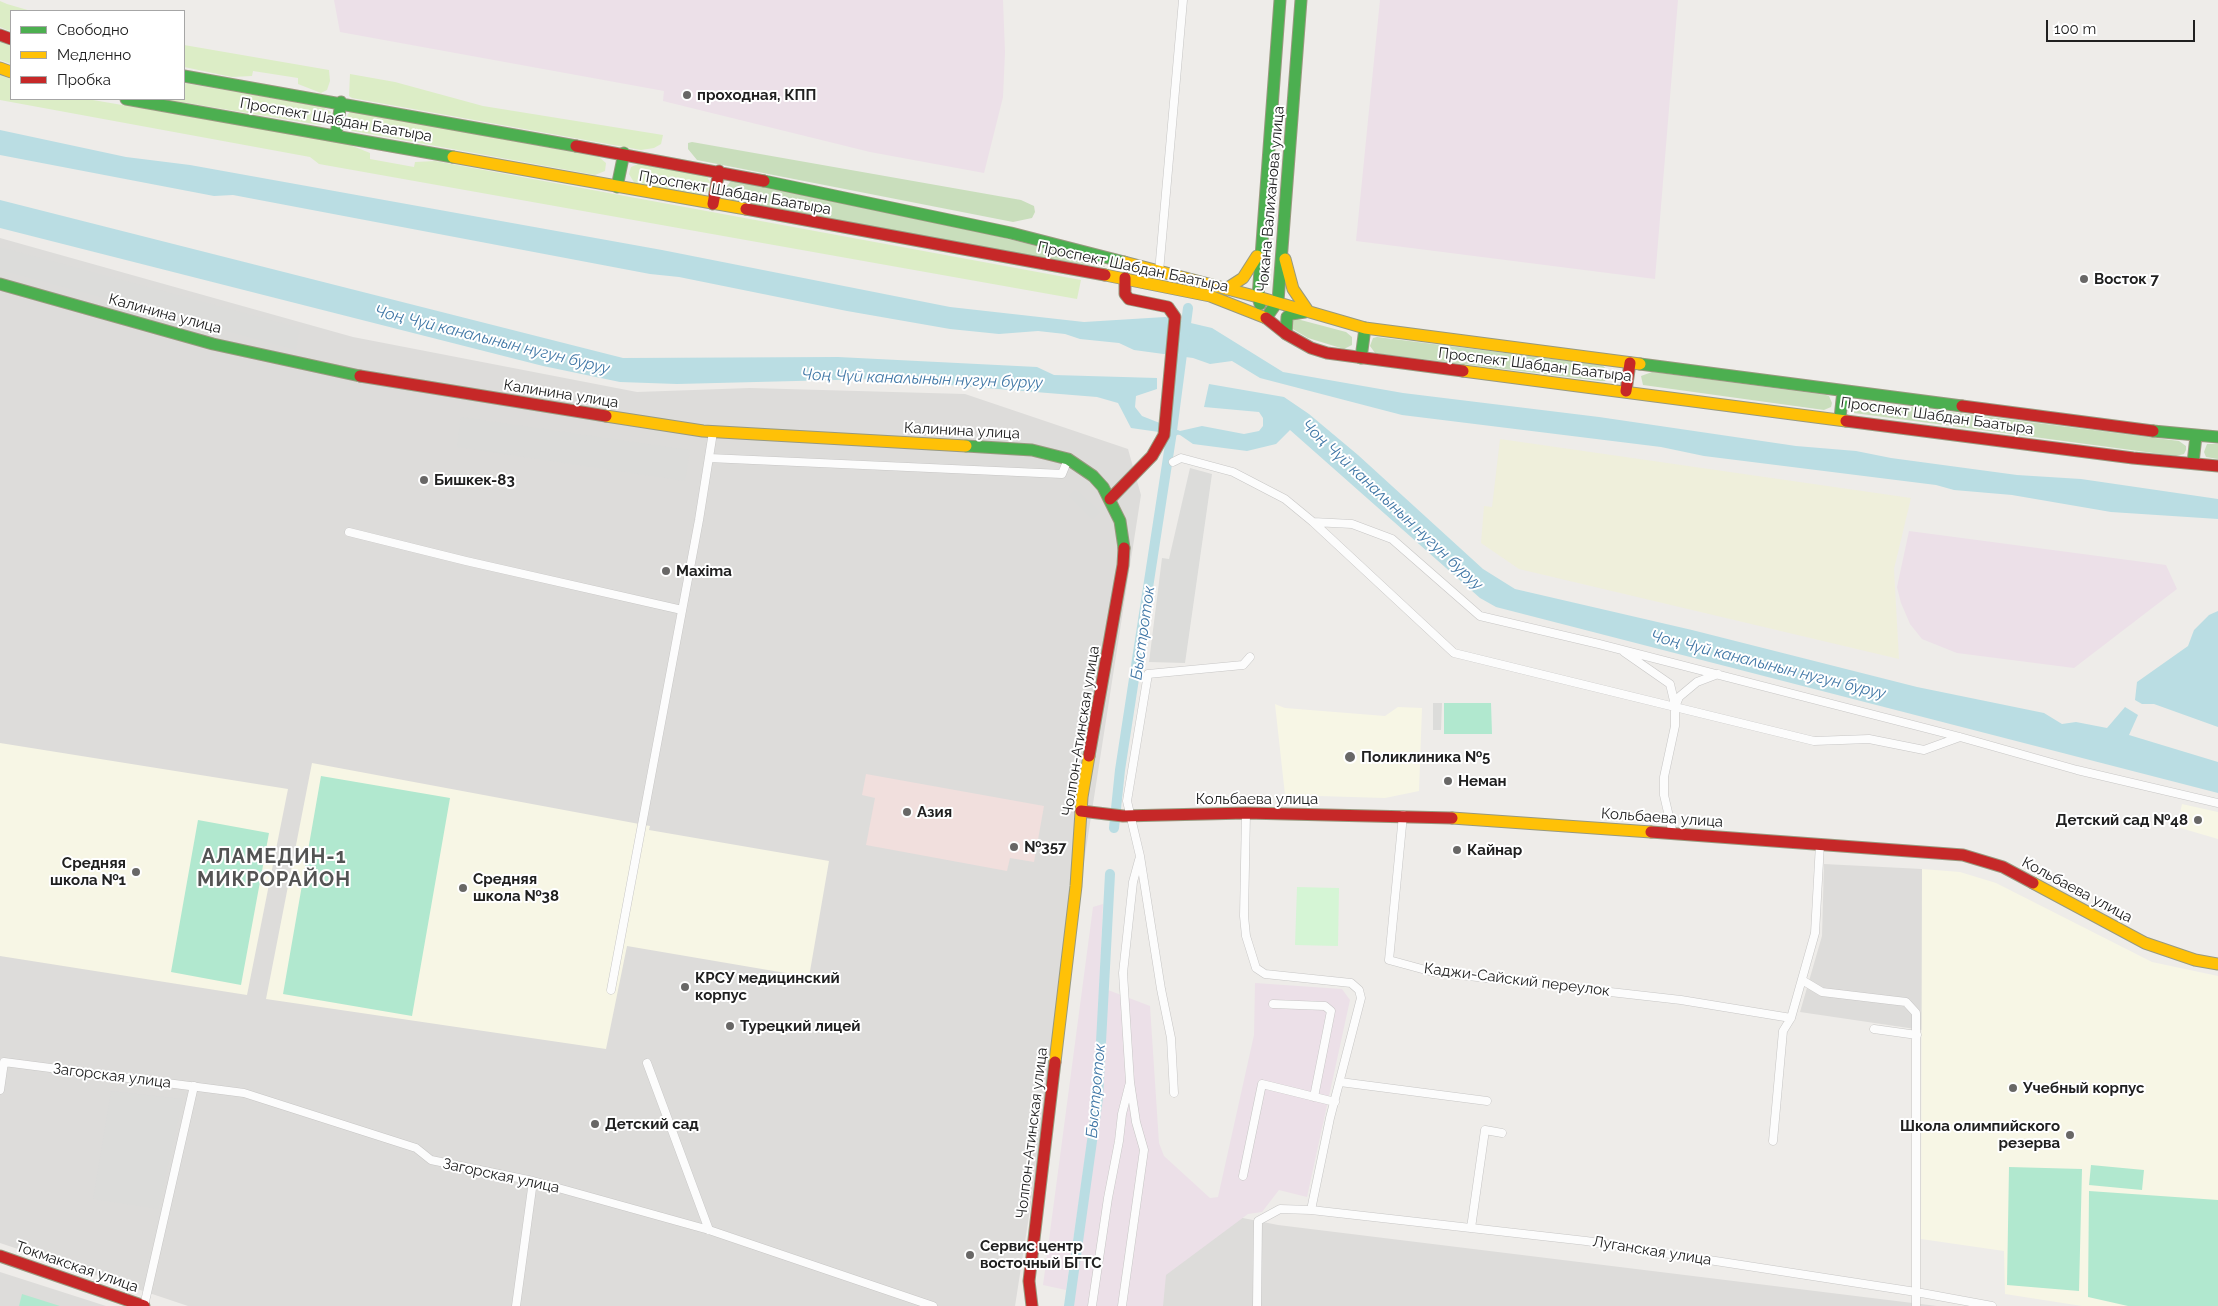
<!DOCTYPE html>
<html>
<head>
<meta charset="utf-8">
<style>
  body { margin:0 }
  #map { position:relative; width:2218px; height:1306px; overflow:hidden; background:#eeece9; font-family:Raleway,sans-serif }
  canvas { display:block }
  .legend { position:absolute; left:10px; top:10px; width:175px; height:90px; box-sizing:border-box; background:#fff; border:1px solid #a6a6a6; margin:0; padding:6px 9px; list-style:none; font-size:15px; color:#202020 }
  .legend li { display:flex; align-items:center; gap:10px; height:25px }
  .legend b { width:25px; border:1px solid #a6a6a6 }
  .scale { position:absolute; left:2046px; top:20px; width:149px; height:22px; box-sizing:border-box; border:2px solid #202020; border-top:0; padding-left:6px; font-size:15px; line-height:18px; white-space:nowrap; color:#202020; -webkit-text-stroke:4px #fff; paint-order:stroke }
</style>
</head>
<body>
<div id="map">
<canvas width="2218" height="1306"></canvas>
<ul class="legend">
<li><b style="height:6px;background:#4caf50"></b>Свободно</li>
<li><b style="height:6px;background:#ffc107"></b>Медленно</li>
<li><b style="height:6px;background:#c62828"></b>Пробка</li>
</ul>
<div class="scale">100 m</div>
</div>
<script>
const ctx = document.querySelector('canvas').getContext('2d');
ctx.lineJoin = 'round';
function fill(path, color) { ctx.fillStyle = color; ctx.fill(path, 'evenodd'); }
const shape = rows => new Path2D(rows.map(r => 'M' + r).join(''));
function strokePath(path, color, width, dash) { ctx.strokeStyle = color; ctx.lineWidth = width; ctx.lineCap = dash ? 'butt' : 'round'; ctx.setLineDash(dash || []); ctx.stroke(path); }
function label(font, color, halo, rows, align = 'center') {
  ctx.font = font + ' Raleway,sans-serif'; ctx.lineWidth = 4; ctx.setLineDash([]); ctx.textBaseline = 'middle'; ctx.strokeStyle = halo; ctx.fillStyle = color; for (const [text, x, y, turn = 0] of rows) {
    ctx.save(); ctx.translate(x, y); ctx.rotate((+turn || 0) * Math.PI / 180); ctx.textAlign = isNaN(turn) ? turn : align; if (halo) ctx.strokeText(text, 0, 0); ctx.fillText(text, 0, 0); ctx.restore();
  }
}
fill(shape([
  [0,238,353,337,637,392,750,388,965,394,1128,449,1141,495,1015,1306,188,1306,0,1243],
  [1824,864,1922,869,1922,1030,1800,1012,1822,936],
  [1097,1189,1278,1225,1937,1306,1076,1306],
  [0,1272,106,1306,0,1306]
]), '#dddcda');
fill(shape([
  [866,774,1044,806,1034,862,1010,858,1007,871,866,845,875,798,862,795]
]), '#f1dfdd');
fill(shape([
  [334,0,1003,0,1005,52,1003,97,984,173,870,152,663,101,664,91,340,32],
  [1380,0,1678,0,1655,279,1356,241],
  [1909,531,2166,565,2177,589,2074,668,1957,653,1922,639,1910,624,1901,603,1897,587],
  [1103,904,1095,1090,1066,1290,1043,1285,1093,907],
  [1255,983,1342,989,1350,1000,1307,1197,1279,1190,1262,1212,1248,1214,1166,1275,1163,1306,1071,1306,1098,1131,1108,990,1150,1006,1159,1143,1164,1156,1210,1198,1218,1197,1254,1035]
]), '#ece0e8');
fill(shape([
  [1275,704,1285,708,1385,716,1398,707,1422,708,1419,791,1385,798,1285,795],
  [0,743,288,789,247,995,0,956],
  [312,763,650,826,649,830,829,861,809,977,627,946,606,1049,266,999],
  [2182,804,2218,812,2218,839,2177,827],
  [1922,869,1960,872,1996,883,2152,962,2218,976,2218,1306,2082,1306,2005,1294,2004,1251,1921,1239]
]), '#f7f6e5');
fill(shape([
  [0,247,300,328,296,350,0,270],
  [461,417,690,450,685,481,457,447],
  [1190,468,1212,474,1185,663,1149,662,1162,558,1169,559],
  [1076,490,1100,512,1092,519,1069,496],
  [1433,703,1442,703,1441,730,1433,730],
  [111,1091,183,1099,158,1209,93,1199]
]), '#dcdcda');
fill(shape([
  [1500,439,1911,498,1894,569,1899,659,1519,569,1481,543,1484,506,1492,507]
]), '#efefdb');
fill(shape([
  [0,1,7,4,31,11,11,11,11,31,7,30,0,27],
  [0,42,11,46,11,64,0,60],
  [184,45,329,70,330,81,327,90,321,93,298,84,298,78,253,71,252,76,232,77,184,67],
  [350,74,395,82,483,106,663,135,661,144,654,148,641,150,352,98,349,96],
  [0,75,11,79,11,99,87,99,345,143,370,153,370,159,414,167,415,162,435,161,1081,280,1077,299,319,164,310,157,0,100],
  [184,83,323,107,331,112,331,120,320,125,163,99,184,99],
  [350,111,599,157,606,163,605,171,595,175,348,130,345,120],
  [638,164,706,175,710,182,708,191,701,196,635,184,629,174,631,167]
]), '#dcedc6');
fill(shape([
  [692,142,1021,200,1034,206,1035,212,1032,218,1013,222,697,160,688,149,688,143],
  [736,180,954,225,1102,263,1105,267,1022,255,734,201,727,197,725,189,730,182],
  [1297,319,1346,332,1352,337,1352,345,1344,349,1308,338,1291,328,1290,321],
  [1377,337,1602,365,1610,372,1605,381,1600,381,1375,353,1370,346,1373,338],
  [1652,372,1826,395,1829,396,1832,403,1831,407,1824,410,1643,385,1641,376],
  [1856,400,2179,441,2186,446,2186,450,2184,454,2176,456,1854,413,1849,408,1850,404],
  [2207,444,2218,444,2218,459,2206,457,2204,452]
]), '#c9debc');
fill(shape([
  [1297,887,1339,888,1338,946,1295,945]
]), '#d5f5d5');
fill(shape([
  [1444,703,1491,703,1492,734,1444,734],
  [321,776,450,798,412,1016,283,994],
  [198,820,269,833,241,985,171,972],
  [2091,1165,2144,1170,2142,1190,2089,1185],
  [2009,1167,2082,1169,2079,1291,2007,1285],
  [2089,1191,2218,1200,2218,1306,2128,1306,2088,1297],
  [22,1294,60,1306,19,1306]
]), '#b1e8cf');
fill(shape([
  [0,130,126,157,190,165,662,250,950,307,1084,322,1165,317,1212,328,1283,372,1403,393,1599,417,1796,446,1856,451,1891,458,2017,475,2081,479,2218,499,2218,519,2111,512,2012,495,1954,490,1936,485,1704,456,1661,447,1402,415,1260,378,1232,361,1210,364,1193,358,1134,350,1119,343,1080,339,1065,334,1038,331,999,334,950,329,847,311,679,277,650,274,233,195,214,196,0,155],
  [0,200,623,358,838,357,1037,367,1054,375,1157,378,1157,389,1136,396,1135,407,1142,416,1180,431,1202,426,1244,434,1259,431,1263,426,1263,418,1259,412,1204,407,1209,384,1284,397,1309,414,1358,455,1483,569,1515,589,1692,630,1917,687,2044,713,2062,724,2076,722,2107,728,2125,707,2138,715,2129,735,2218,762,2218,793,1496,607,1480,598,1290,430,1276,444,1247,451,1193,444,1180,435,1131,428,1118,403,1097,397,875,379,677,384,620,382,543,366,0,228],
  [2218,611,2218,727,2154,704,2142,704,2135,700,2137,682,2188,646,2194,630,2209,615]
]), '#badde3');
strokePath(shape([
  [1171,438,1178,432]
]), '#badde3', 3);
strokePath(shape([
  [1114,828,1120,770,1171,438,1188,308],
  [1069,1306,1098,1098,1110,874]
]), '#badde3', 10);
const street = shape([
  [1159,272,1183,0],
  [709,458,1062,474,1068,459],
  [1173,462,1181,458,1233,472,1285,499,1313,522,1352,524,1392,539,1480,616,1599,644,1960,737,2077,770,2218,803],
  [1313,522,1454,653,1814,741,1869,739,1924,750,1960,737],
  [349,532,466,561,682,610],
  [1624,652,1670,684,1675,705],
  [1246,813,1244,916,1246,936,1256,968,1265,974,1351,983,1359,990,1361,998,1330,1118,1311,1210],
  [1403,815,1389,960,1433,972,1681,1000,1791,1018],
  [1673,834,1664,795,1664,777,1675,726,1675,707,1679,697,1697,682,1718,674],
  [1802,980,1822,992,1906,1002,1916,1013,1916,1306],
  [611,990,699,520,713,432],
  [1273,1004,1325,1006,1331,1011,1314,1097],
  [1874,1029,1917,1035],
  [647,1063,709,1230],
  [1340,1082,1487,1101],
  [0,1090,4,1062,244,1093,416,1148,431,1160,533,1181,709,1230,933,1306],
  [1174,1093,1171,1038,1161,989,1140,856,1127,801,1148,674,1243,665,1250,657],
  [1773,1141,1783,1031,1791,1018,1815,933,1820,844],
  [1243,1176,1262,1084,1335,1102],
  [1471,1228,1485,1130,1502,1133],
  [144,1306,194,1086],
  [516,1306,533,1181],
  [1092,1306,1108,1198,1119,1141,1122,1114,1129,1086],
  [1122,1306,1144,1150,1136,1122,1130,1082,1123,973,1133,882,1139,860],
  [1257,1306,1258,1221,1280,1209,1311,1210,1586,1241,1916,1292,1992,1306]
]);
const fast = shape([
  [184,76,576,146],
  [126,99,453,157],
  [336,135,341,102],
  [764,181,1011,233,1124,262],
  [617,187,624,153],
  [0,284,213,344,360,376],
  [1260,304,1258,297,1280,0],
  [1266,318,1278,301,1301,0],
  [1286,334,1287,317,1291,314,1305,312],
  [1361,358,1365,328],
  [1640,364,1962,406],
  [1840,418,1843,391],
  [2153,431,2218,437],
  [966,446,1032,450,1068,459,1093,476,1103,487,1120,521,1124,548],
  [2193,463,2196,436]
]);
const slow = shape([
  [0,68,11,72],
  [453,157,746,209],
  [1285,259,1293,289,1308,311],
  [1124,262,1258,297],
  [1105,275,1210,296,1266,318],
  [1226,289,1243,278,1257,256],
  [1258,297,1365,328,1640,364],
  [1463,371,1846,421],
  [606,416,703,431,966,446],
  [1452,818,1651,832],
  [2033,883,2145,943,2195,960,2218,964],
  [1055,1062,1076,886,1082,797,1089,756]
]);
const jam = shape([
  [0,35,11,39],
  [576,146,764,181],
  [713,204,719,171],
  [746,209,1105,275],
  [1266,318,1286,334,1311,348,1327,353,1463,371],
  [360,376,606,416],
  [1626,391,1630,363],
  [1962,406,2153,431],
  [1846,421,2133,458,2218,466],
  [1110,499,1152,456,1164,435,1175,317,1168,307,1129,299,1125,294,1125,278],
  [1089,756,1123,565,1124,548],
  [1081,811,1123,816,1246,813,1452,818],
  [1651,832,1963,855,2003,867,2033,883],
  [0,1256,144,1306],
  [1032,1306,1029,1281,1055,1062]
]);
strokePath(street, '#c7c6c5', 9);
strokePath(fast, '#98997f', 13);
strokePath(slow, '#98997f', 13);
strokePath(jam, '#98997f', 13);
strokePath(street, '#fcfcfc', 8);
strokePath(fast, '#4caf50', 11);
strokePath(slow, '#ffc107', 11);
strokePath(jam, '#c62828', 11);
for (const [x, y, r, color] of [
  [687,95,5,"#686766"],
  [2084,279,5,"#686766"],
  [424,480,5,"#686766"],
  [666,571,5,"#686766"],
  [1350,757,6,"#686766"],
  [1448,781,5,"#686766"],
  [907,812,5,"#686766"],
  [2198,820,5,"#686766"],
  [1014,847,5,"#686766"],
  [1457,850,5,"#686766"],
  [136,872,5,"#686766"],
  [463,888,5,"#686766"],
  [685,987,5,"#686766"],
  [730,1026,5,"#686766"],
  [2013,1088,5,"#686766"],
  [595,1124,5,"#686766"],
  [2070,1135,5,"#686766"],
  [970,1255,5,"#686766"]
]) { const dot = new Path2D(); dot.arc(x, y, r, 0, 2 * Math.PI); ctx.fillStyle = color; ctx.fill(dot); strokePath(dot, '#fff', 2); }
label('bold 15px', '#202020', '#fff', [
  ["проходная, КПП",697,95],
  ["Восток 7",2094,279],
  ["Бишкек-83",434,480],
  ["Maxima",676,571],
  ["Поликлиника №5",1361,757],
  ["Неман",1458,781],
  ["Азия",917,812],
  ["Детский сад №48",2188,820,"right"],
  ["№357",1024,847],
  ["Кайнар",1467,850],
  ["Средняя",126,863,"right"],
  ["школа №1",126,880,"right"],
  ["Средняя",473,879],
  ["школа №38",473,896],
  ["КРСУ медицинский",695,978],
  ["корпус",695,995],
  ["Турецкий лицей",740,1026],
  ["Учебный корпус",2023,1088],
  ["Детский сад",605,1124],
  ["Школа олимпийского",2060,1126,"right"],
  ["резерва",2060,1143,"right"],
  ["Сервис центр",980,1246],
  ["восточный БГТС",980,1263]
], 'left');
label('15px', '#202020', '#fff', [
  ["Проспект Шабдан Баатыра",336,120,10],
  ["Проспект Шабдан Баатыра",735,193,10],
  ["Чокана Валиханова улица",1271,199,-85],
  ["Проспект Шабдан Баатыра",1133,267,12],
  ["Калинина улица",165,314,15],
  ["Проспект Шабдан Баатыра",1535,365,7],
  ["Калинина улица",561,394,9],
  ["Проспект Шабдан Баатыра",1937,416,8],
  ["Калинина улица",962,431,3],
  ["Чолпон-Атинская улица",1081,731,-81],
  ["Кольбаева улица",1257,799],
  ["Кольбаева улица",1662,818,4],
  ["Кольбаева улица",2077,890,28],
  ["Каджи-Сайский переулок",1517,980,7],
  ["Загорская улица",112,1076,7],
  ["Чолпон-Атинская улица",1032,1133,-83],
  ["Загорская улица",501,1176,12],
  ["Луганская улица",1652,1251,9],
  ["Токмакская улица",77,1267,19]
]);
label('italic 16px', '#4077a6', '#fff', [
  ["Чоң Чүй каналынын нугун буруу",492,340,14],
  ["Чоң Чүй каналынын нугун буруу",922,379,2],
  ["Чоң Чүй каналынын нугун буруу",1392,505,43],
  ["Быстроток",1143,633,-82],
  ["Чоң Чүй каналынын нугун буруу",1768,665,14],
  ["Быстроток",1096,1091,-85]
]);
ctx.letterSpacing = '1px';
label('bold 20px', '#535353', '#fff', [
  ["АЛАМЕДИН-1",274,857],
  ["МИКРОРАЙОН",274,880]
]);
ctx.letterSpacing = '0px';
</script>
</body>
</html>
